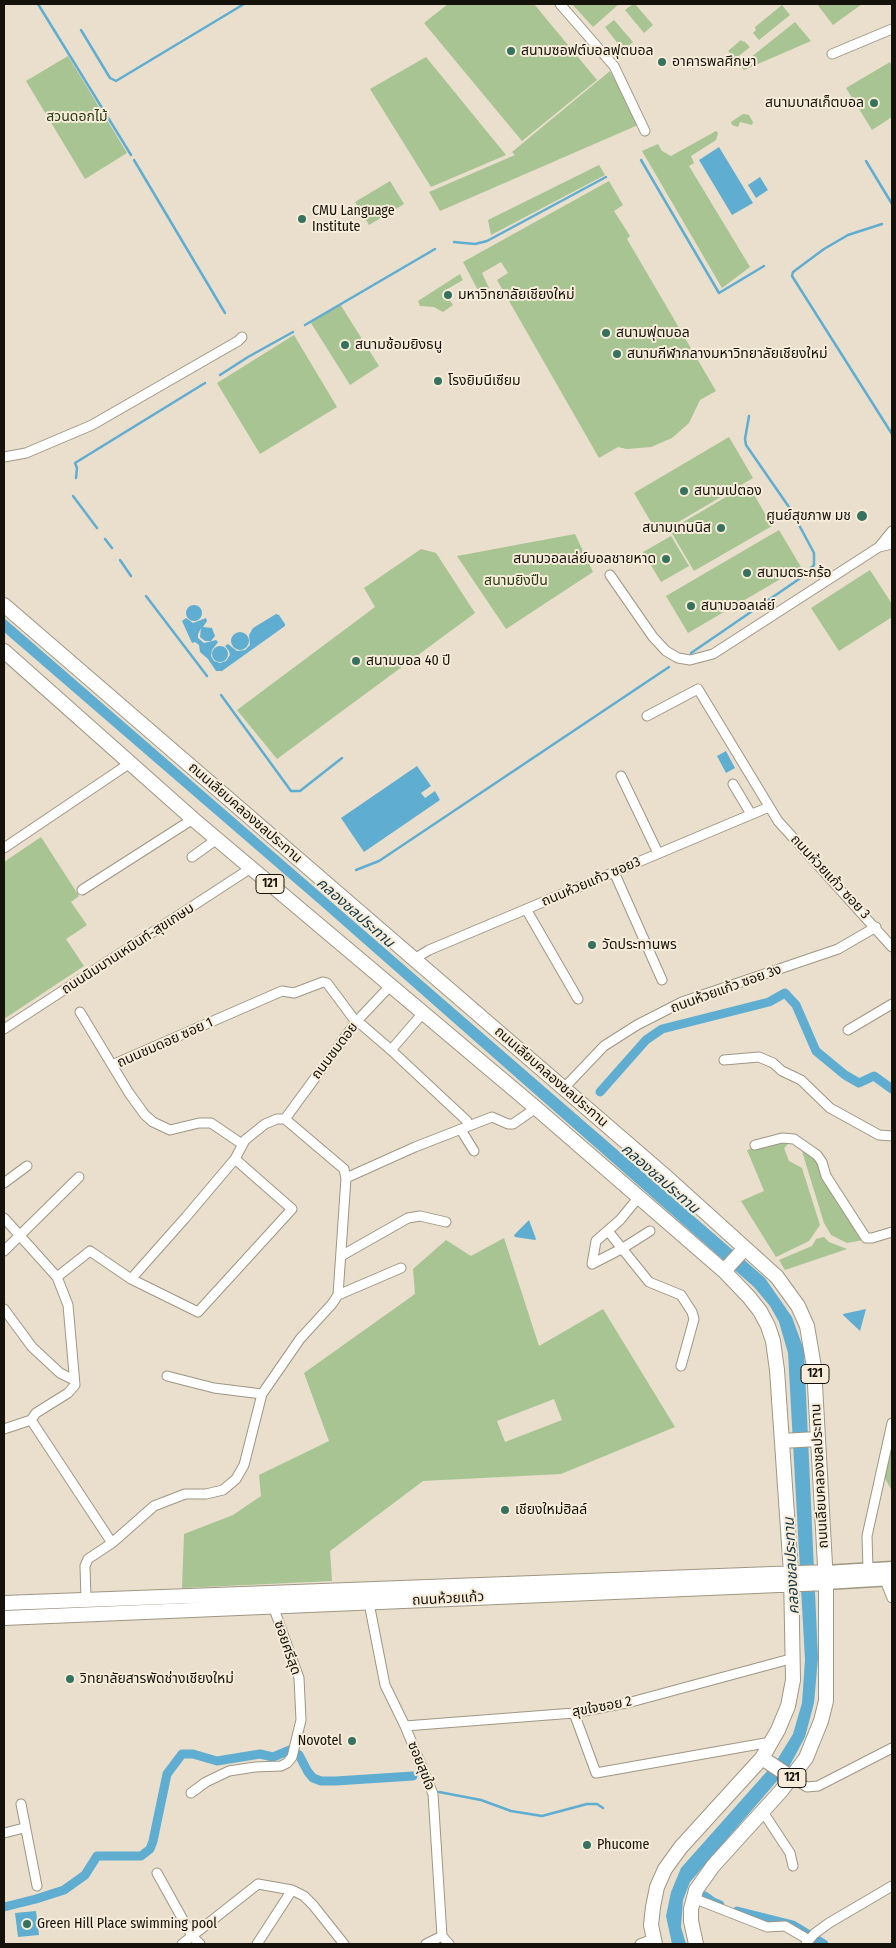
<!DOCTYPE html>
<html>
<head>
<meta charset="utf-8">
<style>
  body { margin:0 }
  #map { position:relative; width:896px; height:1948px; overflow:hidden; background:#e9dfcc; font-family:"Fira Sans Condensed",sans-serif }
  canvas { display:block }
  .frame { position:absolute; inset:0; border:5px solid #15120b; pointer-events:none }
</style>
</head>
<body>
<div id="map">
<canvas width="896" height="1948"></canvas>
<div class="frame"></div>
</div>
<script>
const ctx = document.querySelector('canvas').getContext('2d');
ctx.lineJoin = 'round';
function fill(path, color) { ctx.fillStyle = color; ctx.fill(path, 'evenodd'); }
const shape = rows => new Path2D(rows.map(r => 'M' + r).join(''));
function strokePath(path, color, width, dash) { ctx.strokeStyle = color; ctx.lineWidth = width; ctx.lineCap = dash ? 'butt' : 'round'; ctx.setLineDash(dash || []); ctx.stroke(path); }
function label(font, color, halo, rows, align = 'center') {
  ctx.font = font + ' "Fira Sans Condensed","Noto Sans Thai",sans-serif'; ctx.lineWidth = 4; ctx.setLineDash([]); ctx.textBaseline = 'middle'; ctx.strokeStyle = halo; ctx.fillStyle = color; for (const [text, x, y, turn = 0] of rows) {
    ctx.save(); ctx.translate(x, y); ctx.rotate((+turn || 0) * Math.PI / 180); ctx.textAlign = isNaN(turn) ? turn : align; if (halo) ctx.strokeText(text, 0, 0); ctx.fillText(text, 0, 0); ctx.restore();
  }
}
fill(shape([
  [448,4,534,4,597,80,522,141,424,23],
  [572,4,619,4,593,27],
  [633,4,635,4,653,25,644,33,625,10],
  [817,4,862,4,833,25],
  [782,5,790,15,759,40,753,33,756,30,755,27],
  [614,20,633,42,623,50,605,27],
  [795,22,811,41,744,70,740,66],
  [741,40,743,42,744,41,750,47,735,59,728,51],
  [68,56,127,153,85,179,26,81],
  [426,57,506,155,431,187,370,89],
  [890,62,892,66,892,117,872,130,846,88],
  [610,71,638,125,440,211,429,192,515,155,512,152],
  [743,114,749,115,753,122,752,125,740,122,738,127,732,125,731,122],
  [716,131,718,133,716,140,691,156,694,163,689,166,750,267,722,288,642,151,658,144,662,151,671,156],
  [599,165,605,175,491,235,488,220],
  [390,181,404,204,369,225,355,202],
  [609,181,623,205,614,211,630,236,627,239,716,391,700,400,689,423,672,438,651,447,627,449,618,447,599,458,497,280,508,273,501,262,482,273,489,288,480,294,463,262],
  [460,274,463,280,444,291,453,305,443,312,434,307,420,306,418,301],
  [340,304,379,366,350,385,311,323],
  [294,335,337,407,260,454,217,383],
  [729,437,753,478,658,534,634,493],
  [748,484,772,526,694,571,670,530],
  [779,530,801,567,688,633,666,596],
  [575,534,593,572,506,629,457,556],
  [671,536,689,566,661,582,643,552],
  [421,549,436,553,475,613,277,759,237,710,375,607,364,588],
  [870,570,892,604,892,617,839,651,811,608],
  [41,837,79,896,71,902,87,925,66,939,84,966,4,1019,4,862],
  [783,1140,790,1142,784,1148,789,1161,802,1168,820,1225,809,1241,776,1257,741,1201,764,1191,747,1150],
  [801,1148,819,1162,822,1179,863,1240,847,1243,831,1235,824,1223],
  [824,1237,829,1242,847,1249,785,1270,779,1260,812,1246,816,1239],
  [504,1238,539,1346,603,1309,675,1427,561,1474,423,1481,330,1551,332,1581,182,1588,184,1534,233,1515,261,1496,259,1475,329,1441,304,1373,415,1294,413,1269,446,1240,471,1256],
  [554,1399,562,1420,505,1442,497,1421],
  [892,1439,892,1491,883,1475]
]), '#a7c492');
fill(shape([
  [719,147,753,203,732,215,699,160],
  [760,177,768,190,756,198,748,185],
  '186 613a8 8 0 1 1 16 0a8 8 0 1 1-16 0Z',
  [276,614,279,615,285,624,285,626,222,671,216,671,208,659,200,652,199,645,195,642,192,643,182,621,186,618,193,623,206,618,207,621,203,627,212,628,215,636,211,641,205,641,200,637,201,628,198,634,198,638,204,643,216,640,218,642,212,650,211,656,214,661,220,663,226,661,230,655,229,651,225,646,228,644,237,651,245,650,250,645,249,635,253,628],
  [4,618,765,1278,792,1317,804,1350,818,1658,814,1703,805,1737,789,1767,690,1882,683,1900,681,1927,686,1944,672,1944,666,1916,671,1892,681,1868,777,1760,793,1734,802,1703,805,1660,788,1353,779,1322,770,1306,754,1287,319,904,4,632],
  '231 641a9 9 0 1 1 18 0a9 9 0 1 1-18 0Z',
  '212 654a8 8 0 1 1 16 0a8 8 0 1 1-16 0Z',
  [726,751,735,768,726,773,717,756],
  [417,766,431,786,421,793,425,798,435,791,440,800,364,852,341,818],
  [529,1220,536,1239,535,1240,515,1237,514,1235],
  [866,1309,860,1331,843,1315,843,1314],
  [36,1911,39,1935,18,1937,15,1913]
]), '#60add2');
strokePath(shape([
  [38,4,131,155],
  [81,30,110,78,116,81,244,4],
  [134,160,225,313],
  [641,160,719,293,764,266],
  [866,161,892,204],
  [882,224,848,235,824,249,793,272,792,276,892,434],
  [454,242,475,244,487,241,606,177],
  [305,325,435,249],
  [220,375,248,357,293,332],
  [76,478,77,468,75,463,205,383],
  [73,496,97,528],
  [105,539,112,548],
  [120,560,131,576],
  [146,596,207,676],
  [691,653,802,577,814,565,814,553,791,510,746,445,745,439,749,416],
  [221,695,291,791,300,791,342,758],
  [356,870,379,861,669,667],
  [439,1792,481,1800,511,1811,542,1816,587,1804,597,1804,603,1808]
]), '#60add2', 2.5);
strokePath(shape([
  [600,1092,646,1040,662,1029,769,1002,785,993,796,1005,816,1051,845,1075,859,1083,874,1076,892,1089],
  [705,1896,713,1902,720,1905],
  [4,1907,36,1899,64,1890,85,1875,97,1856,141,1856,150,1849,153,1841,167,1774,182,1754,193,1754,217,1761,260,1754,273,1757,290,1750,299,1755,308,1772,313,1778,321,1781,336,1781,413,1776],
  [737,1911,793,1925,824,1944]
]), '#60add2', 9);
const minor = shape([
  [560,4,614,66,645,131],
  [832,54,892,29],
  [4,457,26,453,92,425,238,341,242,337],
  [879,547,892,531],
  [610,575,653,637,666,651,678,658,690,660,713,654,879,547,892,544],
  [647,716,698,689,778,821,892,947],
  [621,776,658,853],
  [733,784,751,814],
  [4,848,130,763],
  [192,857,217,839],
  [614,872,662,980],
  [82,890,193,819],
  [526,909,578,999],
  [414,959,429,950,769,807],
  [80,1012,112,1065],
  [362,1025,391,1050,467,1121],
  [4,1029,251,868],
  [848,1030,892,1004],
  [391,1050,423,1013],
  [724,1060,759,1057,773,1063,782,1071,801,1080,830,1108,879,1135,892,1136],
  [564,1088,604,1046,637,1025,682,1002,838,949,876,927],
  [285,1119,356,1022,390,986],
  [461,1130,474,1151],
  [242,1144,211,1123,199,1123,170,1130,153,1122,145,1115,129,1093,112,1065,282,991,294,993,323,982,327,983,356,1022],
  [755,1145,782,1138,794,1139,817,1155,822,1162,826,1176,866,1238,872,1238,892,1232],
  [346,1178,415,1147,492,1117,508,1124,513,1124,536,1108],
  [4,1183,27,1166],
  [638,1198,620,1220,596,1241,592,1264,623,1248,650,1231],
  [4,1218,57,1277,68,1305,75,1385,68,1393,36,1413,31,1420,112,1543],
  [608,1231,649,1282,681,1295,692,1312,694,1319,681,1366],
  [4,1251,79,1177],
  [341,1256,408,1218,420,1216,446,1222],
  [57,1277,90,1251,131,1279],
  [338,1295,401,1268],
  [4,1309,32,1347,60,1373,74,1380],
  [167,1376,214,1388,262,1394],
  [4,1429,31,1420],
  [868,1569,867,1536,892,1423],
  [885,1580,892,1598],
  [86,1599,85,1566,88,1559,112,1543,154,1506,185,1494,206,1494,223,1490,236,1479,244,1465,262,1394,300,1339,332,1304,338,1295,346,1178,344,1169,285,1119,277,1119,265,1124,245,1140,235,1159,292,1209,198,1312,131,1279,186,1217,235,1159],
  [369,1603,385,1685,405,1726,433,1794,442,1936],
  [574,1713,596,1773,771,1742],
  [405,1726,574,1713,631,1702,794,1658],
  [792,1778,807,1787,818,1786,892,1748],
  [191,1793,206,1782,229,1771,255,1767,281,1766,287,1763,292,1757,301,1720,299,1678,273,1606],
  [21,1804,37,1886],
  [763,1812,790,1853,793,1866],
  [4,1833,24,1828],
  [157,1873,192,1936,200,1944],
  [693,1898,767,1927,785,1926,809,1940],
  [442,1936,449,1944],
  [182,1944,258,1884,292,1890,304,1896,313,1905,344,1944],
  [257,1944,292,1890],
  [426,1944,442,1936],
  [640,1944,653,1939],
  [806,1944,814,1934,829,1923,892,1886]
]);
const secondary = shape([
  [825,1572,892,1568],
  [826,1583,892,1579]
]);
const primary = shape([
  [4,605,663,1174,777,1277,798,1306,807,1326,814,1367,826,1583,826,1701,821,1721,806,1758,781,1791,713,1866,696,1890,691,1909,691,1921,696,1944],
  [4,651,193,819,536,1108,724,1271,749,1297,760,1311,768,1326,773,1341,777,1370,791,1573,793,1680,788,1706,778,1730,762,1758,681,1847,665,1869,657,1887,653,1907,651,1925,655,1944],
  [724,1271,745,1248],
  [782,1441,817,1439],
  [4,1603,825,1572],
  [4,1618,826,1583],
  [762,1758,792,1778]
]);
strokePath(minor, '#9f9684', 11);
strokePath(secondary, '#9f9684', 15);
strokePath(primary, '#9f9684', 16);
strokePath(minor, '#fff', 9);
strokePath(secondary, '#fff', 12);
strokePath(primary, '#fff', 14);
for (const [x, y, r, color] of [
  [511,51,5,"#36725d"],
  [662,62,5,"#36725d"],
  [874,103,5,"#36725d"],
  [302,219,5,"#36725d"],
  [448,295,5,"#36725d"],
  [606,333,5,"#36725d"],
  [345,345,5,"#36725d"],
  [617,354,5,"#36725d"],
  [438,381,5,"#36725d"],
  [684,491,5,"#36725d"],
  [862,516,6,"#36725d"],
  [721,528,5,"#36725d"],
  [666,559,5,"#36725d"],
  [747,573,5,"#36725d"],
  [691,606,5,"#36725d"],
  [356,661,5,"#36725d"],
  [592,945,5,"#36725d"],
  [505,1510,5,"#36725d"],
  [70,1679,5,"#36725d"],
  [352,1741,5,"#36725d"],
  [587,1845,5,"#36725d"],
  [27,1924,5,"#36725d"]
]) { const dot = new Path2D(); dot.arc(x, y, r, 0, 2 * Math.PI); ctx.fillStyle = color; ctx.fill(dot); strokePath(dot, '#f6ecd9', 2); }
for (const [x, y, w] of [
  [270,884,28],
  [815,1374,28],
  [792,1778,28]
]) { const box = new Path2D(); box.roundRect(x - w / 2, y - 9.5, w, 19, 4); ctx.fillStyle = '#f6ecd9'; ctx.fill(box); strokePath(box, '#15120b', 1); }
label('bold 12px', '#15120b', null, [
  ["121",270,884],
  ["121",815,1374],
  ["121",792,1778]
]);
label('14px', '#15120b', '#f6ecd9', [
  ["สนามซอฟต์บอลฟุตบอล",521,51],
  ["อาคารพลศึกษา",672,62],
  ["สนามบาสเก็ตบอล",864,103,"right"],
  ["CMU Language",312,211],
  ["Institute",312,227],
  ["มหาวิทยาลัยเชียงใหม่",458,295],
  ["สนามฟุตบอล",616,333],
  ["สนามซ้อมยิงธนู",355,345],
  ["สนามกีฬากลางมหาวิทยาลัยเชียงใหม่",627,354],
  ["โรงยิมนีเซียม",448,381],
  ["สนามเปตอง",694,491],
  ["ศูนย์สุขภาพ มช",851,516,"right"],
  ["สนามเทนนิส",711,528,"right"],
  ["สนามวอลเล่ย์บอลชายหาด",656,559,"right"],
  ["สนามตระกร้อ",757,573],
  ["สนามวอลเล่ย์",701,606],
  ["สนามบอล 40 ปี",366,661],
  ["วัดประทานพร",602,945],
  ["เชียงใหม่ฮิลล์",515,1510],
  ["วิทยาลัยสารพัดช่างเชียงใหม่",80,1679],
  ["Novotel",342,1741,"right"],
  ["Phucome",597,1845],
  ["Green Hill Place swimming pool",37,1924]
], 'left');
label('14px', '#263d11', '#f6ecd9', [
  ["สวนดอกไม้",77,117],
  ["สนามยิงปืน",516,581]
]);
label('14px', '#15120b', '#f6ecd9', [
  ["ถนนเลียบคลองชลประทาน",245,813,41],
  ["ถนนห้วยแก้ว ซอย 3",830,877,47],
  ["ถนนห้วยแก้ว ซอย3",591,882,-23],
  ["ถนนนิมมานเหมินท์-สุขเกษม",128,949,-33],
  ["ถนนห้วยแก้ว ซอย 3ง",726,989,-20],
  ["ถนนชมดอย ซอย 1",165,1043,-24],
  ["ถนนชมดอย",335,1051,-53],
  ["ถนนเลียบคลองชลประทาน",551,1077,41],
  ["ถนนเลียบคลองชลประทาน",820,1476,-93],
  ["ถนนห้วยแก้ว",448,1599,-3],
  ["ซอยศรีสุด",287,1648,71],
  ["สุขใจซอย 2",602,1707,-11],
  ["ซอยสุขใจ",421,1766,68]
]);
label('italic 15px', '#133747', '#f6ecd9', [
  ["คลองชลประทาน",355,913,41],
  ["คลองชลประทาน",660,1179,41],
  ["คลองชลประทาน",792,1566,-93]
]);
</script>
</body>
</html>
